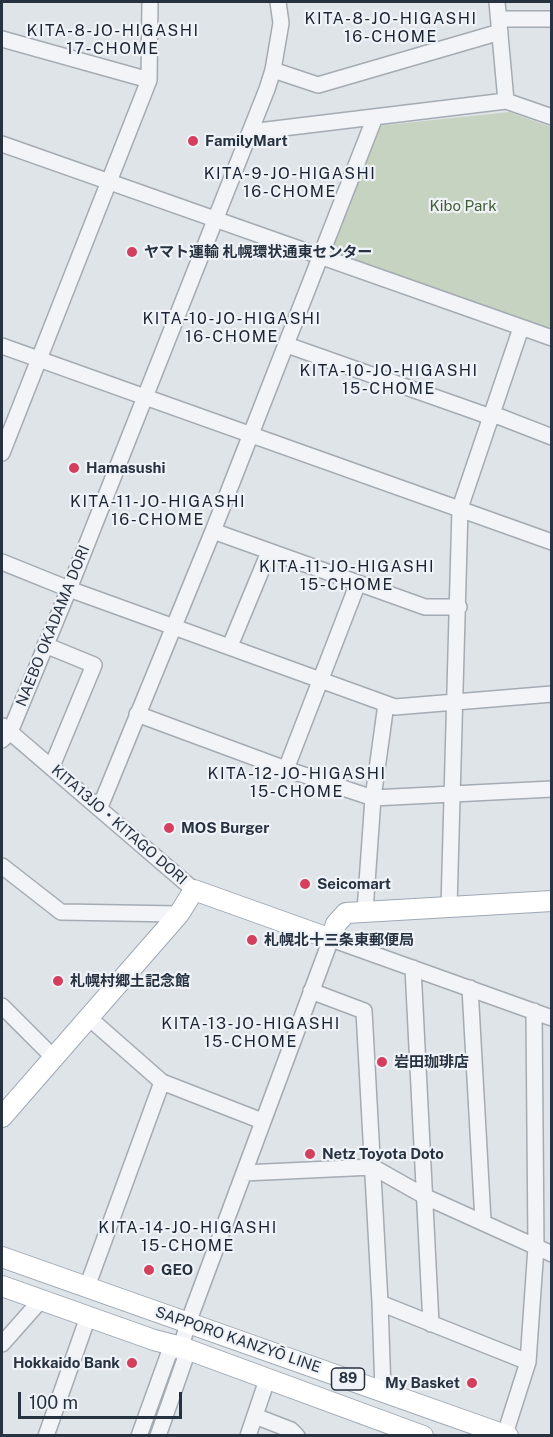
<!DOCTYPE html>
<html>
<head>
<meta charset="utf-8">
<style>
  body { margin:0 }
  #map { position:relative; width:553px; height:1437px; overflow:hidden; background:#dfe4e9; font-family:"Public Sans",sans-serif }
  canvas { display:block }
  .frame { position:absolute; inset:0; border:3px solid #273241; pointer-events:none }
  .scale { position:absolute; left:18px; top:1392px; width:164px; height:27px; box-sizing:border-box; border:3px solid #273241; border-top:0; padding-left:8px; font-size:18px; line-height:21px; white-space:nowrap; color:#273241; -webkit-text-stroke:4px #eff2f6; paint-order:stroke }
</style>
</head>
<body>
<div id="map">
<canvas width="553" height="1437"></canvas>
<div class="frame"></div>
<div class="scale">100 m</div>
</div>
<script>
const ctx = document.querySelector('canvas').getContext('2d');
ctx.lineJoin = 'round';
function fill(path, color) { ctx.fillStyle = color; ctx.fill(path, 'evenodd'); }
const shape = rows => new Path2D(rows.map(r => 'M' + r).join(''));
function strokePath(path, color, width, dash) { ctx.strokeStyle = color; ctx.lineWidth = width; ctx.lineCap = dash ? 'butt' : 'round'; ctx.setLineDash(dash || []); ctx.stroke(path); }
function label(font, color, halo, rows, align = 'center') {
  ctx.font = font + ' "Public Sans","Noto Sans JP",sans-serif'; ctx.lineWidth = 4.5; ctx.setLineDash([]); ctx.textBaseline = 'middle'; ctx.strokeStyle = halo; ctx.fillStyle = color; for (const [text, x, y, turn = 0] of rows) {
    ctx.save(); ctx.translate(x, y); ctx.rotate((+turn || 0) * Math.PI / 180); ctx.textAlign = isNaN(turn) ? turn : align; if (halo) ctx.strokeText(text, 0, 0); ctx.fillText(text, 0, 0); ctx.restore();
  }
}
fill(shape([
  [509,112,551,127,551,330,330,256,377,126]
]), '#c6d3c0');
const minor = shape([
  [497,2,506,101],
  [500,19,552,19],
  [2,39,149,80],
  [273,70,318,85,500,32],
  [250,132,506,101,552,117],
  [2,144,552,338],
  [287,345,491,417,498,416,552,437],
  [2,346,552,542],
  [2,453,149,80,150,2],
  [213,531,425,607,459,607],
  [2,562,69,589,395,707,552,694],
  [45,645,94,665,52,766],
  [230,646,269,552],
  [137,714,283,768,373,798,552,789],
  [3,726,194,890],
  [2,740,10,732,69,589,267,89,273,70,281,23,278,2],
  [286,769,358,583],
  [100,807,213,531,375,117],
  [2,866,61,912,179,914],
  [449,907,460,508,521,328],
  [365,911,373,798,386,704],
  [413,968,431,1324],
  [470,988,483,1221],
  [311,991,364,1011,380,1303,383,1391],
  [2,1006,54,1058],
  [88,1017,162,1082,262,1121],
  [244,1173,373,1167,426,1197,552,1254],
  [87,1287,162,1082],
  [380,1303,528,1362],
  [2,1344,41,1300],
  [255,1416,291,1430,297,1436],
  [505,1434,528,1362,536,1247,534,1011],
  [46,1436,88,1317],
  [139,1436,169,1353,181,1347],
  [158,1436,185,1359,181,1347,188,1323,331,939,552,1018],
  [248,1436,267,1380]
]);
const major = shape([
  [2,1117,179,914,194,890,331,939,336,924,346,913,552,901],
  [2,1257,508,1436],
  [2,1286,154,1340,181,1347,423,1436]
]);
strokePath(minor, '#a4abb3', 18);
strokePath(major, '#9ea8b5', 22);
strokePath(minor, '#f2f4f7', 15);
strokePath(major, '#fff', 20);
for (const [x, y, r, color] of [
  [193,141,6,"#d33f5d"],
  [132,252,6,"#d33f5d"],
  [74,468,6,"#d33f5d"],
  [169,828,6,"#d33f5d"],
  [305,884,6,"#d33f5d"],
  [252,940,6,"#d33f5d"],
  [58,981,6,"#d33f5d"],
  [382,1062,6,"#d33f5d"],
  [310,1154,6,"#d33f5d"],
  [149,1270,6,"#d33f5d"],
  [132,1363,6,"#d33f5d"],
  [472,1383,6,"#d33f5d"]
]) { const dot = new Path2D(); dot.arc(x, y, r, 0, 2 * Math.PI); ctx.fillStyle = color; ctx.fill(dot); strokePath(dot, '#eff2f6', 2); }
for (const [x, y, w] of [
  [348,1379,33]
]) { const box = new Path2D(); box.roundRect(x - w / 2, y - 11, w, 22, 4.5); ctx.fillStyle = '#eff2f6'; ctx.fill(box); strokePath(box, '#273241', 1.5); }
label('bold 14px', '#273241', null, [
  ["89",348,1379]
]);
label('bold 15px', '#273241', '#eff2f6', [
  ["FamilyMart",205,141],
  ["ヤマト運輸 札幌環状通東センター",144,252],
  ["Hamasushi",86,468],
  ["MOS Burger",181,828],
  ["Seicomart",317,884],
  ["札幌北十三条東郵便局",264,940],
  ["札幌村郷土記念館",70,981],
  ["岩田珈琲店",394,1062],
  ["Netz Toyota Doto",322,1154],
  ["GEO",161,1270],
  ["Hokkaido Bank",120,1363,"right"],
  ["My Basket",460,1383,"right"]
], 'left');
label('15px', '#3e5d34', '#eff2f6', [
  ["Kibo Park",463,206]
]);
label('15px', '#273241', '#eff2f6', [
  ["NAEBO OKADAMA DORI",53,626,-68],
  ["KITA13JO・KITAGO DORI",119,825,41],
  ["SAPPORO KANZYŌ LINE",238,1340,19]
]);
ctx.letterSpacing = '1.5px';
label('16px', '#1a2332', '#eff2f6', [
  ["KITA-8-JO-HIGASHI",391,19],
  ["16-CHOME",391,37],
  ["KITA-8-JO-HIGASHI",113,31],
  ["17-CHOME",113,49],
  ["KITA-9-JO-HIGASHI",290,174],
  ["16-CHOME",290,192],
  ["KITA-10-JO-HIGASHI",232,319],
  ["16-CHOME",232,337],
  ["KITA-10-JO-HIGASHI",389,371],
  ["15-CHOME",389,389],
  ["KITA-11-JO-HIGASHI",158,502],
  ["16-CHOME",158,520],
  ["KITA-11-JO-HIGASHI",347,567],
  ["15-CHOME",347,585],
  ["KITA-12-JO-HIGASHI",297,774],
  ["15-CHOME",297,792],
  ["KITA-13-JO-HIGASHI",251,1024],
  ["15-CHOME",251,1042],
  ["KITA-14-JO-HIGASHI",188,1228],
  ["15-CHOME",188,1246]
]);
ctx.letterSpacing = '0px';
</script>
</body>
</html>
